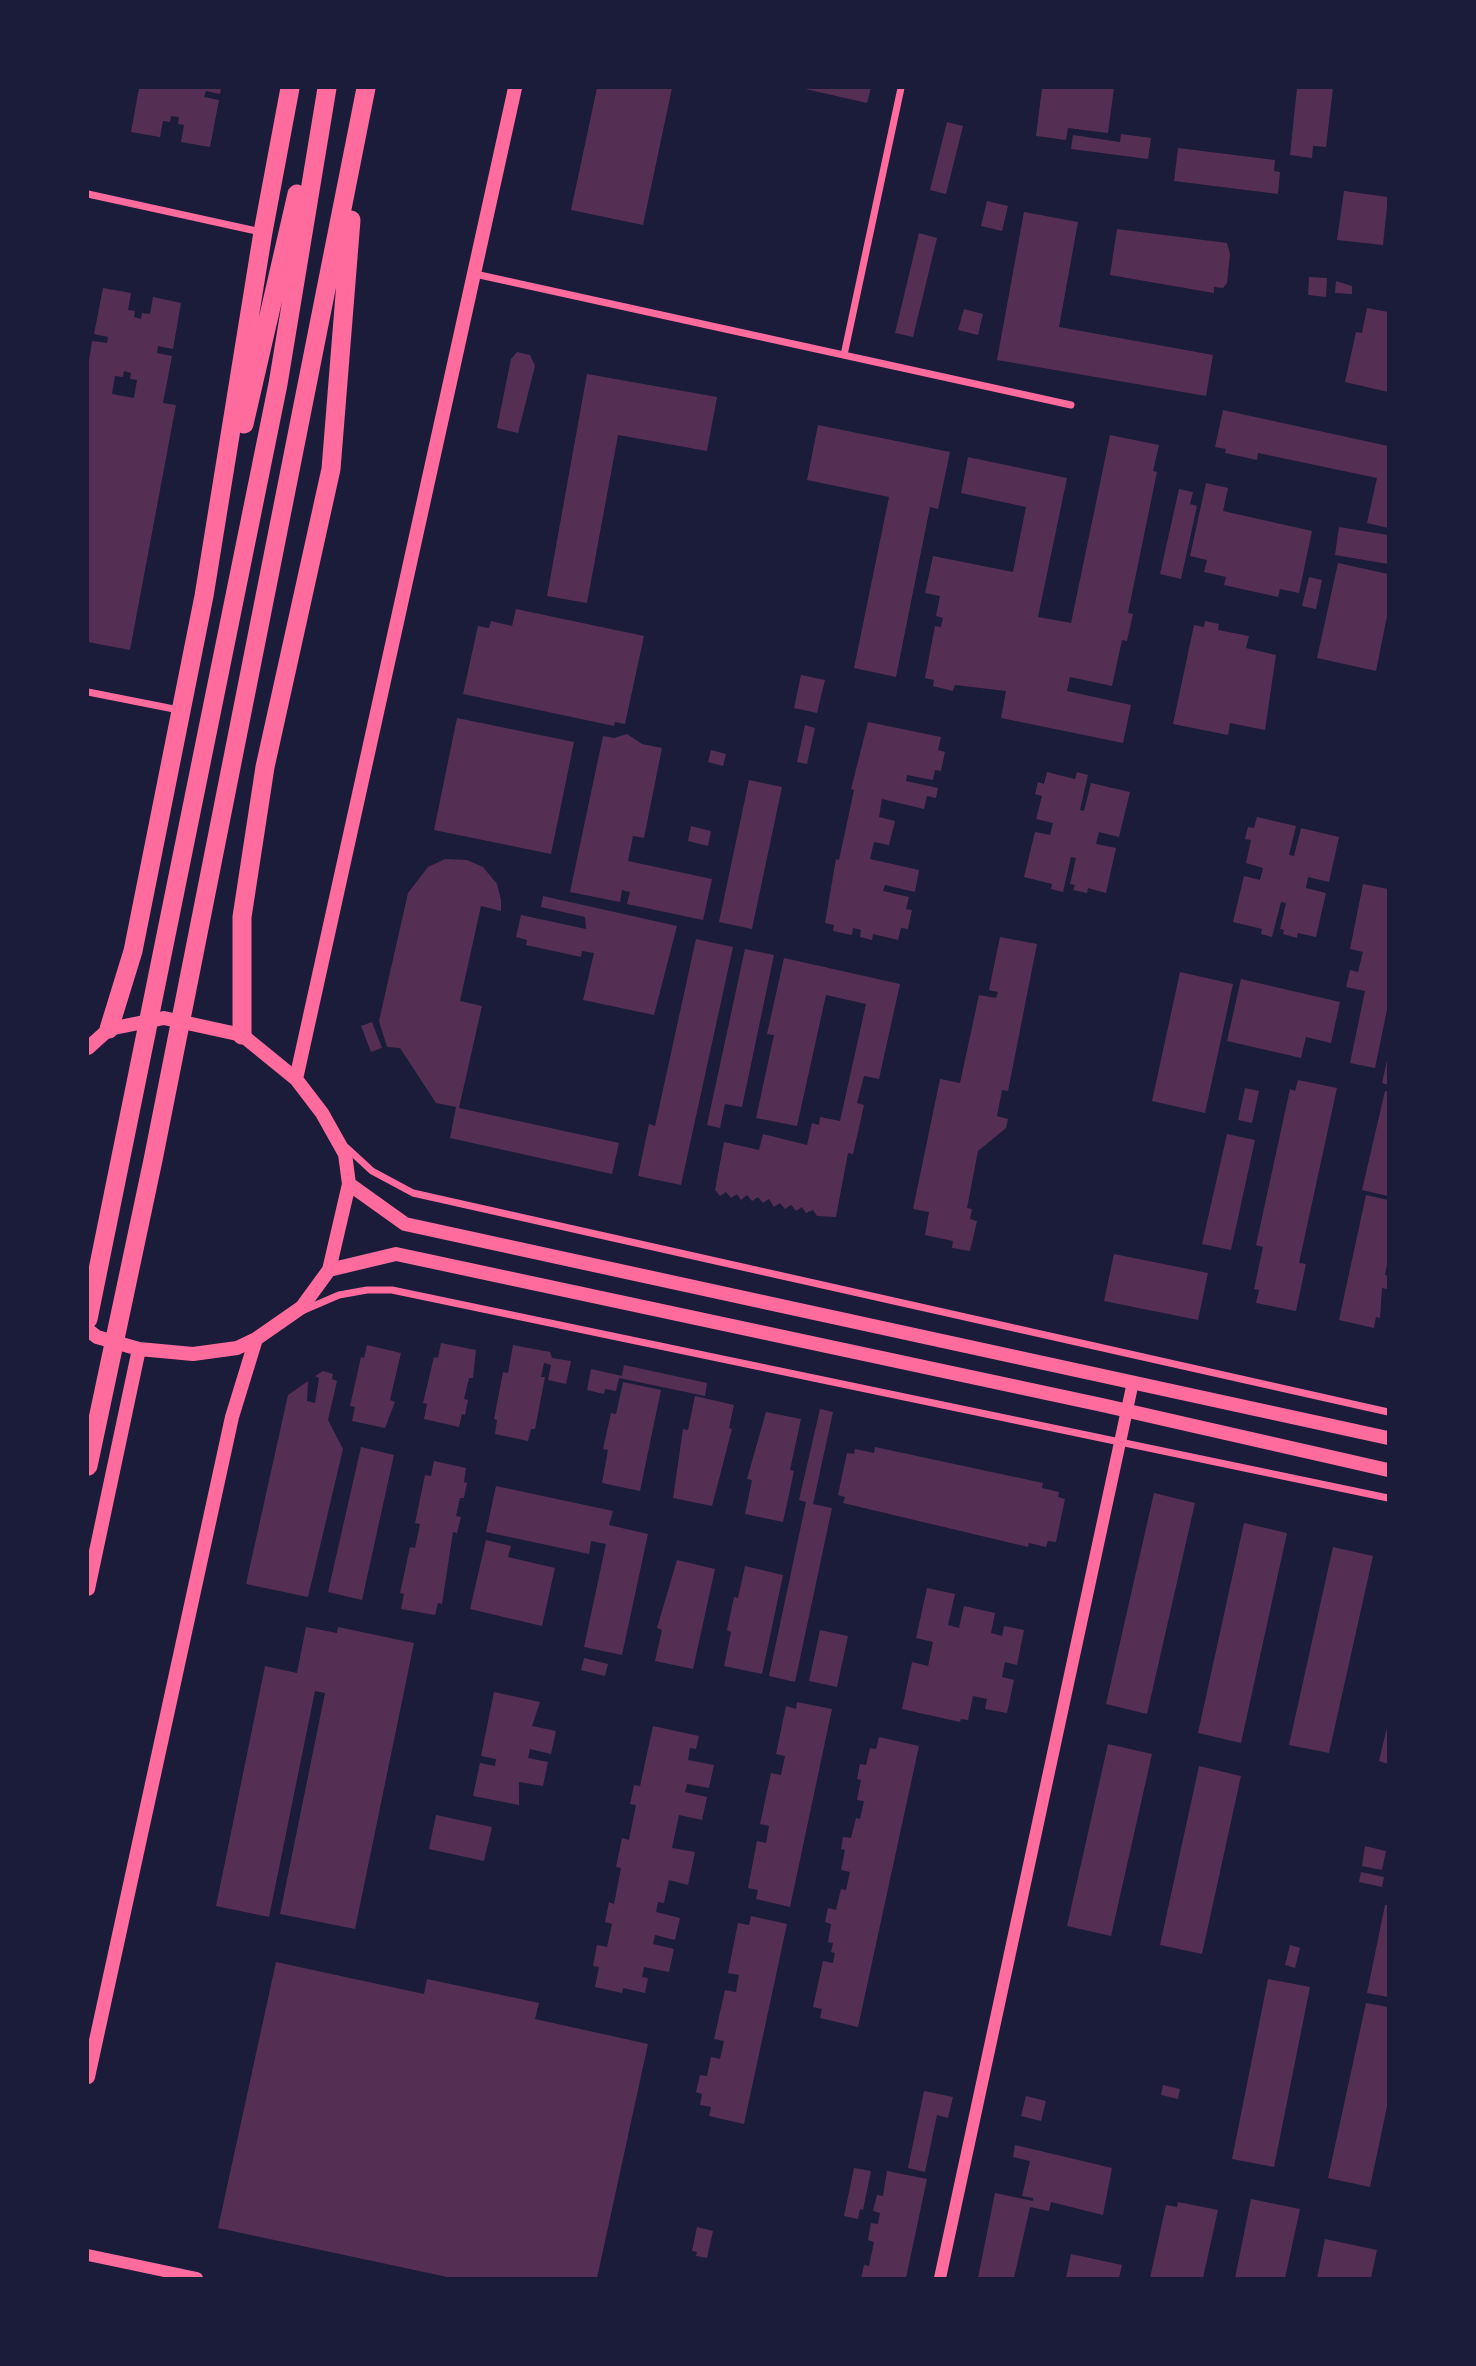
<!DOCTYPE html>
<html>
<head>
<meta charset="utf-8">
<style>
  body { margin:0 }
  #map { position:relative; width:1476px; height:2366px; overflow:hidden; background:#1b1b3a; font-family:Jost,sans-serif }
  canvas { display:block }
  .frame { position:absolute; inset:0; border:89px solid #1b1b3a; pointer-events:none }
</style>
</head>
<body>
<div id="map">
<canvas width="1476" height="2366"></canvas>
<div class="frame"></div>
</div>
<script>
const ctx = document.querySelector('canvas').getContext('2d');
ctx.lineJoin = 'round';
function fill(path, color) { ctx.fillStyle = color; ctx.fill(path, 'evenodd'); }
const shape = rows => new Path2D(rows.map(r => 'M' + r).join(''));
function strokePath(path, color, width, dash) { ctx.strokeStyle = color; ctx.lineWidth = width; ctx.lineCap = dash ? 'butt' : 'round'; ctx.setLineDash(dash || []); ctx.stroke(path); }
fill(shape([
  [139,88,221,88,220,94,206,91,204,97,219,100,210,147,181,142,184,125,178,124,179,117,171,116,170,122,163,121,160,137,131,132],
  [597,88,672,88,643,225,571,210],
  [801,88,871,88,867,103],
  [1042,88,1114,88,1108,133,1068,128,1066,140,1036,136],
  [1297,88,1333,88,1326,147,1313,146,1312,158,1290,155],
  [947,122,963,126,946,194,930,190],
  [1121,134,1151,138,1148,159,1071,149,1073,135,1120,142],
  [1178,148,1275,160,1274,171,1280,172,1278,194,1174,181],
  [1344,191,1388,197,1383,245,1337,240],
  [987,201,1008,206,1002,231,981,226],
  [1024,212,1078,222,1059,327,1213,355,1206,396,997,360],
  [1117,229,1227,243,1230,254,1227,283,1223,288,1214,287,1214,293,1110,275],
  [919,233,937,238,913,337,895,333],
  [1309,277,1327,278,1326,297,1308,295],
  [1336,281,1352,286,1352,294,1335,293],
  [103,288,131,293,128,310,135,311,134,317,141,319,142,313,150,314,153,297,181,303,173,349,158,346,157,353,172,356,163,403,176,405,130,650,88,642,88,367,92,341,107,343,108,337,94,334],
  [124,371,131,373,130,379,137,380,134,398,112,394,115,376,123,377],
  [1367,308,1388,312,1388,392,1345,382,1356,332,1362,333],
  [964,309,983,314,978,335,958,330],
  [517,352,530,355,535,366,518,433,497,428,511,359],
  [587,374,717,397,707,451,618,435,587,603,547,596],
  [1223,410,1388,446,1388,528,1367,523,1377,478,1258,453,1257,460,1225,453,1226,449,1215,447],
  [818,425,950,452,938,509,930,507,896,677,854,668,889,497,807,480],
  [1110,435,1159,445,1153,471,1157,472,1128,613,1133,614,1127,641,1122,640,1112,686,1070,677,1067,691,1131,705,1123,743,1001,718,1006,691,955,685,953,691,933,686,934,680,925,678,935,626,941,627,943,618,936,616,940,596,925,593,933,556,1013,572,1026,507,961,493,968,457,1067,478,1038,617,1071,623],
  [1206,483,1228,488,1223,511,1312,531,1299,593,1280,589,1278,597,1224,585,1226,577,1204,572,1207,560,1190,556],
  [1179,489,1193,492,1190,504,1197,506,1181,579,1160,574],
  [1339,527,1388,535,1388,564,1335,555],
  [1338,563,1388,574,1388,611,1376,671,1317,658],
  [1309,577,1322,580,1316,609,1302,606],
  [516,609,644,636,625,724,615,722,614,726,463,694,478,626,489,628,491,621,512,626],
  [1205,621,1219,624,1218,630,1249,636,1246,648,1276,655,1265,730,1230,723,1228,735,1173,724,1194,625,1204,627],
  [801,675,825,680,817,713,794,708],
  [457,718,574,742,551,854,434,830],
  [868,722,941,737,938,750,945,752,941,771,935,770,933,780,907,775,906,781,938,788,936,798,927,796,924,809,882,799,879,817,895,821,889,845,874,842,870,859,919,870,915,892,885,885,883,891,909,897,906,909,912,910,908,929,901,928,898,940,873,934,872,940,860,937,861,930,853,928,852,935,833,931,834,925,825,923,836,859,839,860,854,790,851,789],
  [805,725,815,728,807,764,797,762],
  [627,734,642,744,662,748,644,838,633,836,628,861,712,879,703,920,627,904,630,892,622,890,620,902,570,892,603,736,614,738],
  [711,750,726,754,723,766,708,762],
  [1047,772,1075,779,1077,772,1088,775,1080,810,1084,811,1091,783,1130,792,1119,837,1099,832,1096,844,1116,848,1106,893,1088,888,1087,893,1073,890,1075,885,1070,884,1076,858,1071,857,1063,892,1051,889,1052,884,1024,877,1035,832,1050,835,1053,823,1036,819,1042,796,1035,794,1038,782,1044,784],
  [749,780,782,787,752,929,719,922],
  [1257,817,1296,826,1289,855,1294,856,1301,828,1339,837,1329,882,1308,877,1306,888,1326,893,1316,937,1298,933,1297,938,1283,934,1284,930,1280,929,1286,903,1281,902,1272,937,1261,934,1262,929,1233,922,1244,876,1260,880,1263,868,1246,863,1251,840,1245,839,1248,827,1254,828],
  [691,826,711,831,708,846,688,841],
  [445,859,467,860,483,867,497,884,501,900,501,911,481,906,460,1001,482,1006,459,1108,619,1143,612,1174,450,1138,456,1107,436,1103,400,1048,387,1047,379,1021,408,893,428,867],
  [1363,884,1388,889,1388,1005,1375,1068,1350,1063,1365,991,1346,987,1350,970,1358,972,1363,952,1350,949],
  [543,896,677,926,654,1015,583,1000,594,953,582,951,581,957,526,945,527,940,516,937,521,915,586,929,585,917,541,907],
  [1000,937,1037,944,1008,1091,1002,1090,997,1116,1008,1119,1006,1128,978,1151,967,1208,972,1209,970,1219,977,1221,970,1251,952,1248,953,1241,925,1235,929,1212,913,1209,940,1079,960,1083,979,995,996,998,998,992,989,990],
  [696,939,733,947,681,1185,638,1176,649,1124,655,1126],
  [745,949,774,955,742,1107,725,1104,720,1128,707,1125],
  [784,958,900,984,879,1079,864,1076,857,1103,864,1105,853,1154,848,1153,836,1217,817,1216,813,1210,806,1213,802,1207,796,1211,791,1205,785,1209,780,1203,774,1207,769,1199,763,1203,758,1197,752,1201,747,1195,741,1200,737,1194,731,1198,726,1192,720,1196,715,1190,724,1142,759,1150,763,1134,807,1145,812,1123,819,1125,820,1117,840,1121,866,1004,826,995,797,1126,756,1118,774,1035,767,1034],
  [1180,972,1233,984,1205,1113,1152,1101],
  [1241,979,1340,1002,1331,1043,1306,1037,1301,1058,1227,1041],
  [372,1022,382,1048,371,1052,361,1026],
  [1388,1056,1388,1085,1382,1083],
  [1298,1080,1337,1088,1299,1263,1306,1264,1296,1311,1256,1303,1259,1290,1254,1289,1263,1247,1256,1245,1290,1089,1295,1091],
  [1245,1088,1259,1091,1252,1123,1238,1120],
  [1385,1091,1388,1092,1388,1196,1362,1190],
  [1227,1134,1255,1140,1231,1250,1202,1244],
  [1366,1195,1388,1200,1388,1259,1385,1275,1388,1276,1388,1280,1387,1289,1382,1288,1380,1318,1376,1317,1374,1328,1339,1320],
  [1114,1254,1208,1273,1198,1320,1104,1301],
  [441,1343,476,1350,473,1378,469,1378,464,1399,468,1400,465,1415,462,1414,459,1427,424,1419,427,1404,423,1403,434,1357,438,1358],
  [367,1345,401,1353,390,1400,395,1402,385,1428,352,1421,355,1407,350,1406,361,1357,364,1358],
  [513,1345,550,1352,552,1358,571,1361,566,1384,548,1380,551,1365,544,1363,541,1377,545,1377,535,1429,531,1429,528,1441,495,1434,497,1420,494,1419,503,1372,508,1373],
  [624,1365,707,1383,705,1396,619,1378,616,1391,605,1389,604,1394,587,1390,591,1369,622,1376],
  [323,1371,333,1374,332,1379,337,1381,328,1420,343,1449,308,1597,246,1584,288,1395,308,1381,307,1401,315,1403,319,1378,315,1376],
  [623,1382,661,1390,640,1491,602,1483,608,1450,603,1449,611,1413,616,1414],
  [695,1396,734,1405,729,1428,732,1429,712,1506,673,1498,683,1429,688,1430],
  [820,1409,833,1412,813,1504,832,1508,795,1682,769,1676,806,1502,799,1500],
  [766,1412,801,1419,790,1470,794,1471,783,1522,745,1514,752,1480,747,1479],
  [361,1447,394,1455,362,1600,328,1592],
  [875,1447,1043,1483,1042,1488,1059,1492,1058,1497,1065,1499,1056,1542,1048,1541,1046,1547,1029,1543,1028,1547,843,1503,845,1497,838,1495,847,1453,854,1454,855,1449,874,1453],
  [434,1461,466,1468,464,1482,467,1483,464,1498,460,1498,456,1516,461,1517,457,1533,453,1532,442,1604,438,1603,435,1615,401,1609,404,1594,400,1593,410,1547,415,1548,420,1524,415,1523,425,1475,431,1476],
  [496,1486,613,1511,609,1525,648,1534,622,1655,584,1647,606,1544,591,1541,589,1554,486,1532],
  [1154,1493,1195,1503,1147,1714,1106,1704],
  [1244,1523,1287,1533,1241,1743,1198,1733],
  [486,1540,511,1546,508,1557,555,1568,542,1626,470,1609],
  [1333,1547,1373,1556,1329,1753,1289,1745],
  [677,1560,715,1569,693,1669,655,1661,662,1630,657,1628],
  [745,1566,783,1575,762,1674,724,1666,731,1632,727,1630,734,1597,738,1598],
  [927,1588,955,1594,948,1625,959,1628,964,1606,995,1613,991,1633,1002,1636,1004,1626,1024,1630,1017,1665,1005,1662,1002,1677,1014,1680,1007,1713,985,1709,987,1699,973,1696,968,1720,961,1719,960,1722,902,1709,912,1662,928,1666,933,1642,916,1638],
  [306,1627,337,1633,338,1627,414,1643,355,1929,280,1914,325,1693,315,1691,269,1917,216,1906,265,1666,297,1673],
  [820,1630,848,1636,837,1687,809,1681],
  [584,1658,608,1664,605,1676,581,1670],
  [494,1692,540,1702,532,1726,556,1731,551,1754,530,1749,528,1758,548,1762,543,1786,519,1782,519,1805,473,1796,480,1763,495,1766,496,1759,481,1756],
  [797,1702,832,1709,790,1907,756,1899,758,1890,748,1888,757,1841,766,1843,769,1826,760,1824,771,1773,781,1775,785,1756,776,1754,786,1706,796,1709],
  [1388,1723,1388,1764,1379,1761],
  [653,1726,699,1736,696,1749,690,1748,688,1760,714,1765,709,1788,687,1784,685,1792,707,1797,702,1820,679,1815,672,1848,695,1852,688,1885,669,1880,664,1903,658,1902,656,1912,680,1918,675,1940,655,1935,653,1944,674,1949,669,1972,644,1967,642,1977,648,1978,645,1993,623,1988,622,1993,595,1987,599,1967,593,1966,597,1945,607,1947,612,1924,605,1922,609,1902,614,1904,621,1868,616,1867,622,1838,629,1840,636,1805,630,1804,634,1785,640,1786],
  [879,1737,919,1746,858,2027,820,2018,822,2009,813,2007,823,1961,833,1963,835,1953,831,1952,833,1943,828,1942,831,1924,825,1922,828,1908,836,1910,841,1889,846,1890,850,1872,841,1870,845,1850,841,1849,843,1837,851,1838,856,1818,860,1819,864,1801,857,1800,861,1780,857,1779,860,1764,866,1765,870,1748,876,1749],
  [1108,1744,1152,1754,1111,1936,1067,1926],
  [1199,1766,1241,1776,1202,1954,1160,1945],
  [436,1815,492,1827,484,1861,429,1849],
  [1365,1846,1386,1851,1382,1870,1362,1866],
  [1361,1872,1384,1877,1382,1887,1359,1882],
  [1385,1905,1388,1905,1388,1997,1367,1993],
  [751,1916,787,1924,744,2124,709,2116,711,2107,700,2105,702,2094,696,2092,700,2075,707,2076,711,2057,720,2059,724,2041,714,2039,725,1990,736,1992,739,1975,728,1973,738,1923,749,1925],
  [1290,1945,1300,1948,1295,1968,1285,1965],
  [276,1962,424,1994,427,1979,539,2003,535,2019,648,2044,597,2278,452,2278,218,2228],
  [1268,1979,1310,1987,1274,2167,1232,2159],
  [1366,2003,1388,2007,1388,2102,1370,2187,1328,2178],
  [1163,2085,1180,2089,1178,2099,1161,2095],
  [924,2091,953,2097,948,2118,937,2115,925,2172,908,2168],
  [1026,2096,1046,2101,1041,2121,1021,2116],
  [1015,2145,1112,2168,1103,2215,1051,2202,1049,2211,1030,2207,1014,2278,978,2278,995,2193,1033,2201,1033,2198,1022,2196,1030,2161,1013,2157],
  [854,2168,871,2171,863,2210,860,2209,858,2219,844,2216],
  [887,2171,927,2179,906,2278,861,2278,864,2265,869,2266,874,2242,868,2240,871,2223,878,2224,880,2213,873,2211,877,2195,883,2196],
  [1251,2199,1300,2209,1285,2278,1235,2278],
  [1178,2202,1218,2210,1203,2278,1150,2278,1166,2205,1177,2207],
  [697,2227,713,2231,707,2258,696,2256,697,2252,692,2251],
  [1325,2239,1377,2250,1371,2278,1317,2278],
  [1071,2254,1122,2265,1119,2278,1066,2278]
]), '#542f53');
strokePath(shape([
  [88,194,261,232],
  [475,274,1071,405],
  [844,355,901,88],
  [88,692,179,710],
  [347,1148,372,1171,413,1193,1388,1412],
  [304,1310,339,1295,367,1290,392,1290,1388,1498]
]), '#ff6b9d', 7);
strokePath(shape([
  [88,2255,197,2278],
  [940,2278,1133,1382]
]), '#ff6b9d', 12);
strokePath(shape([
  [88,1048,109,1029,164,1018,242,1035,296,1079,322,1113,345,1154,349,1184,329,1270,302,1307,256,1339,237,1348,193,1354,139,1349,97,1337,88,1330],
  [296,1079,515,88],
  [349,1184,405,1224,1388,1438],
  [329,1270,396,1254,1102,1405,1388,1470],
  [88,1589,139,1349],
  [88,2077,232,1417,256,1339]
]), '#ff6b9d', 14);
strokePath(shape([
  [244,424,297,194],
  [109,1029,133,951,204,596,263,232,290,88],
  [242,1035,242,917,265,767,331,469,351,220],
  [88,1319,278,384,327,88],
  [88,1466,153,1160,366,88]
]), '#ff6b9d', 19);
</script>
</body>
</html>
